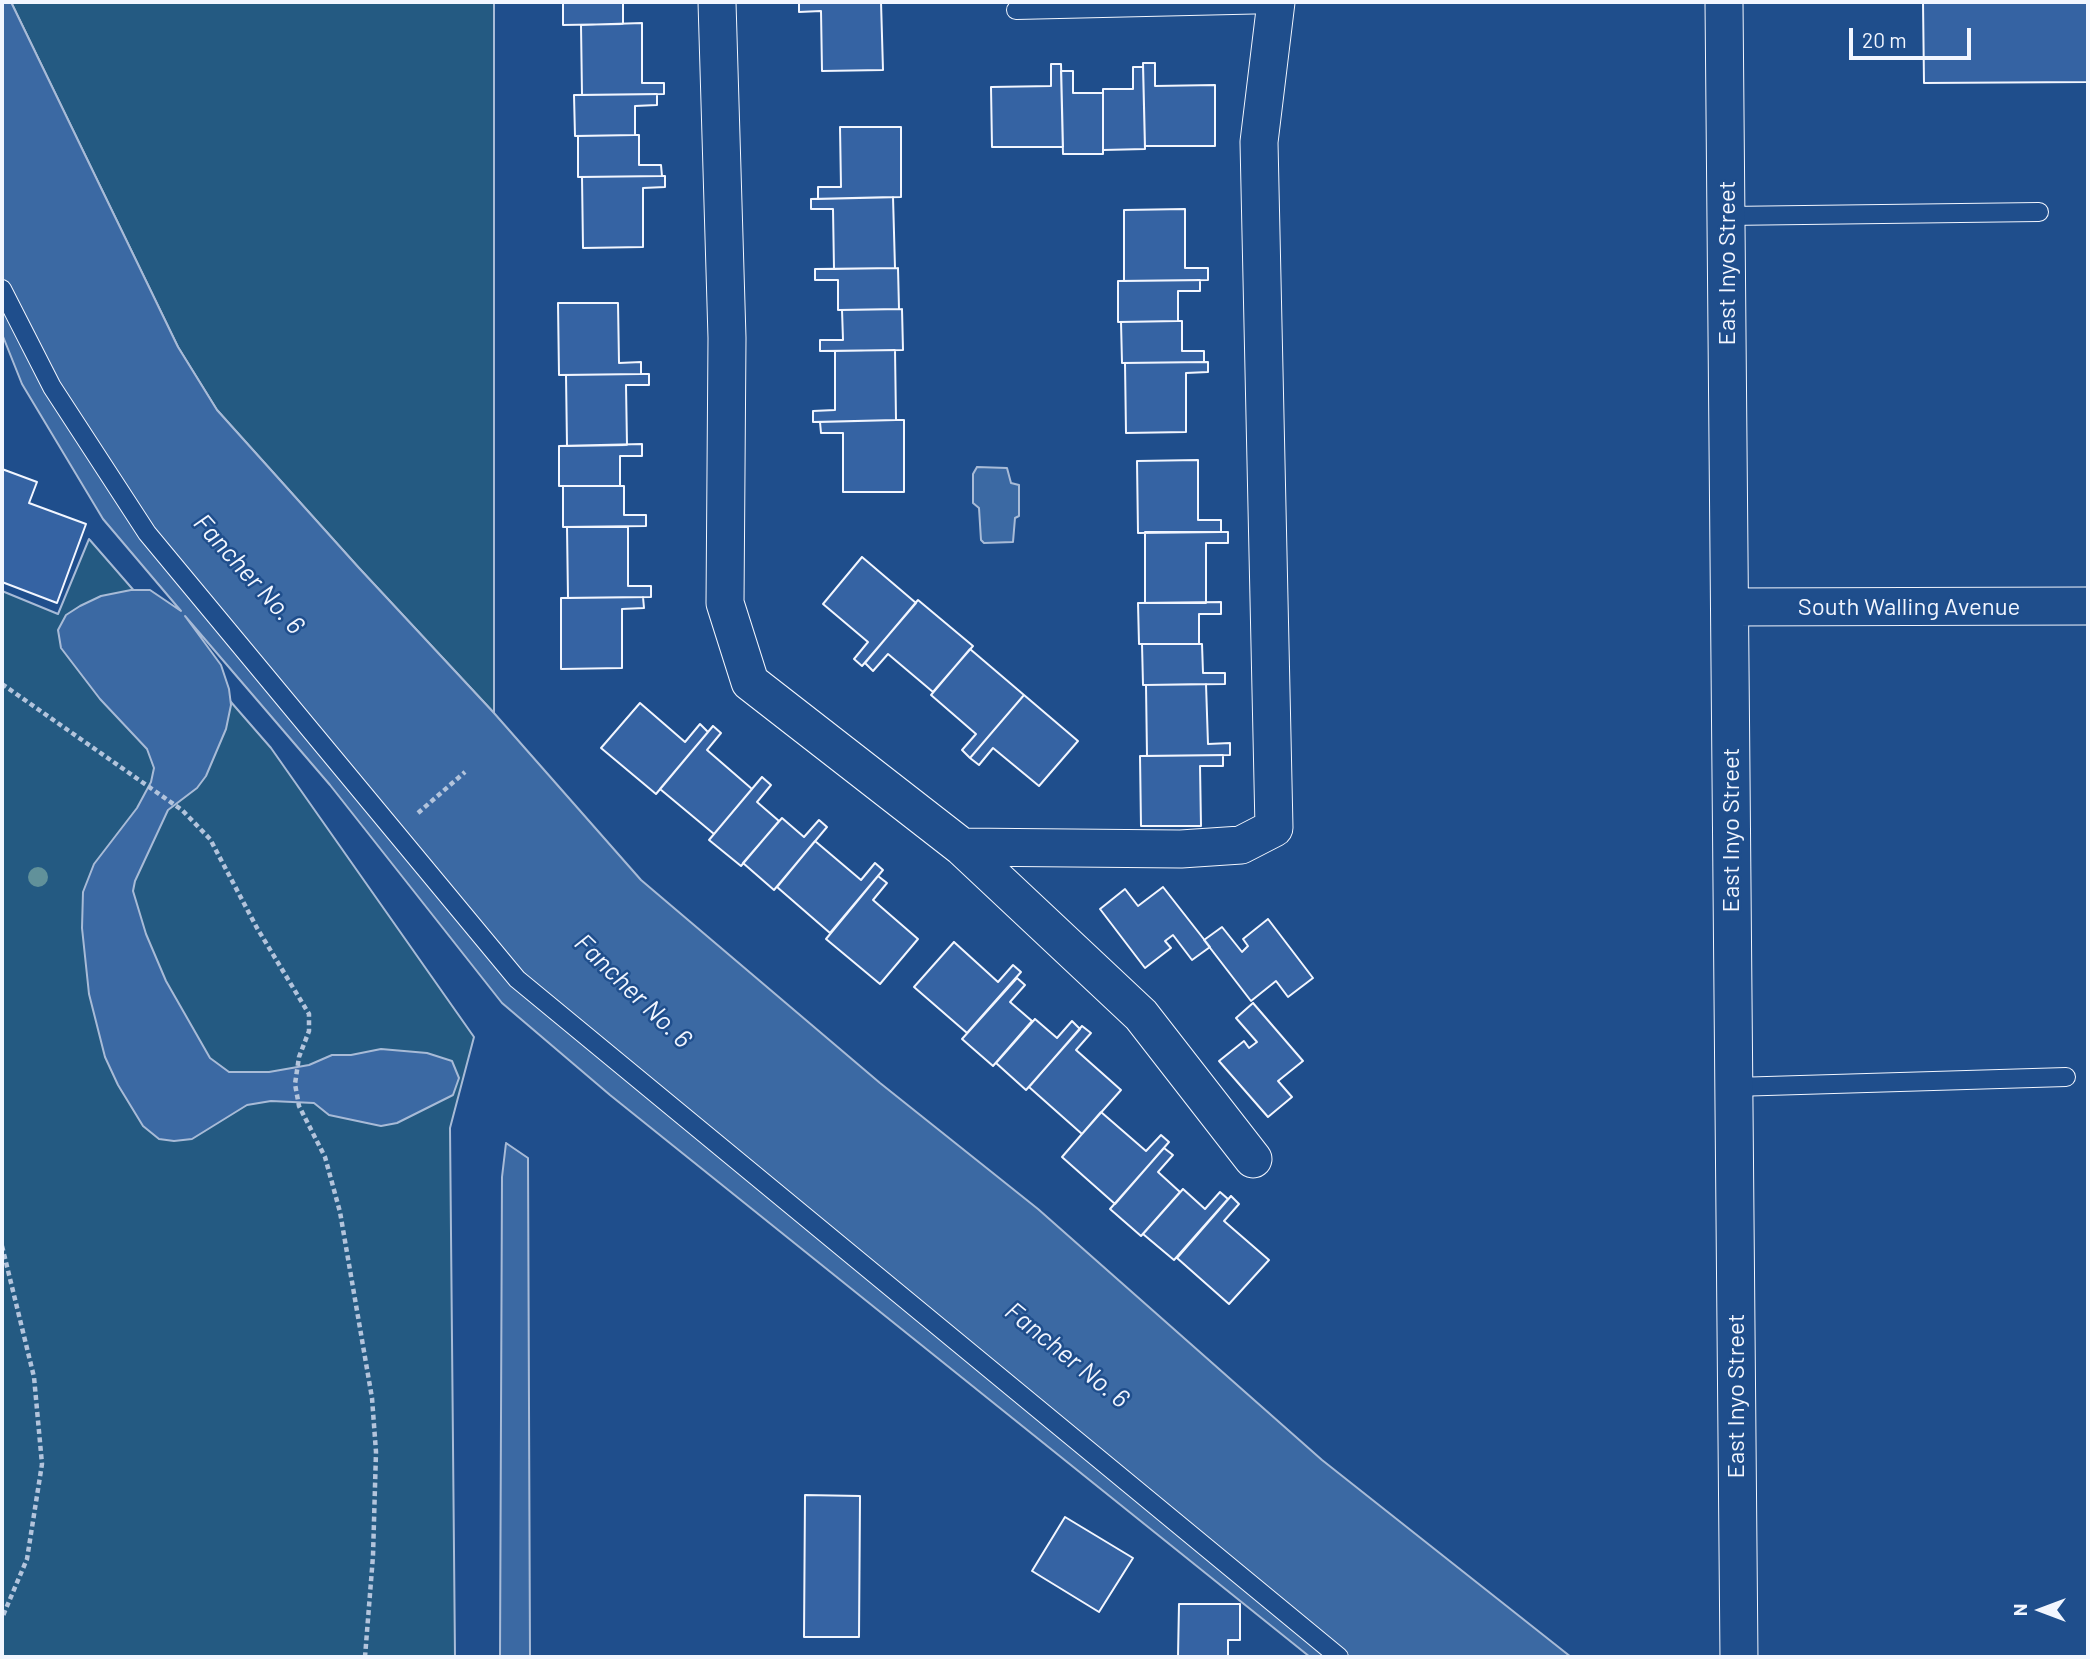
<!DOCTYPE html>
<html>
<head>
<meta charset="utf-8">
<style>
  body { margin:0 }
  #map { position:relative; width:2090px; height:1659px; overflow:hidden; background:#1f4e8c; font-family:Barlow,sans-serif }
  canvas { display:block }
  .frame { position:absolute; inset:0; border:4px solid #f2f6ff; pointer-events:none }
  .north { position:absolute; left:2006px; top:1575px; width:70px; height:70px; -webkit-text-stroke:5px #1f4e8c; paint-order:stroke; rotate:270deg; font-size:19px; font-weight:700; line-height:28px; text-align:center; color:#f2f6ff }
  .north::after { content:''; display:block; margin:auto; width:24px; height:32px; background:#f2f6ff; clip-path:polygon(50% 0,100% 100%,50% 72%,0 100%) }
  .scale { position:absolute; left:1849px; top:28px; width:122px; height:32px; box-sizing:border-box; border:4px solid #f2f6ff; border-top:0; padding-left:9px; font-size:21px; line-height:24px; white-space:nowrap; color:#f2f6ff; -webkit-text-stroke:5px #1f4e8c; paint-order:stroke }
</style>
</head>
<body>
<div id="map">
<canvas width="2090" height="1659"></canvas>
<div class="frame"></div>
<div class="north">N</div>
<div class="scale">20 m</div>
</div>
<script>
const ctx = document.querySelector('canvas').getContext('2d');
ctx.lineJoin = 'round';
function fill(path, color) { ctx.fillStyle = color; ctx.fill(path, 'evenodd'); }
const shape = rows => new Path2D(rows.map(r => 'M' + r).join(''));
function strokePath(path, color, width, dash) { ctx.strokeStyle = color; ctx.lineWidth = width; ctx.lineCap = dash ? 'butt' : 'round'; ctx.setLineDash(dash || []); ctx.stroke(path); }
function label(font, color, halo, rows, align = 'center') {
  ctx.font = font + ' Barlow,sans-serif'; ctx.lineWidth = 5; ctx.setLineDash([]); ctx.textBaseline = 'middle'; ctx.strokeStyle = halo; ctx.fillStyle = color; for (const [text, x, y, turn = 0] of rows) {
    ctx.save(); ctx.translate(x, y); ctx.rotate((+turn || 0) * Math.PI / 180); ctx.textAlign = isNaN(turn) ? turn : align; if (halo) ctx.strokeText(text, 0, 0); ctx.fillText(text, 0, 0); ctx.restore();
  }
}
const green = shape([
  [11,2,494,2,494,713,359,568,217,410,178,347,11,2],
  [89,539,271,748,474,1037,450,1128,455,1657,2,1657,2,591,58,614,89,539]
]);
fill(green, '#245a82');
strokePath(green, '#a8bbd7', 2);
const water = shape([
  [2,2,11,2,178,347,217,410,359,568,494,713,641,880,880,1083,1038,1209,1322,1460,1571,1657,1310,1657,610,1095,502,1003,330,785,185,616,221,665,229,689,231,705,226,729,206,776,197,788,168,810,135,881,133,891,146,934,166,981,210,1058,229,1072,269,1072,309,1065,332,1055,351,1055,381,1049,427,1053,452,1061,459,1078,453,1095,397,1123,381,1126,329,1115,314,1103,271,1101,247,1105,192,1139,174,1141,159,1139,143,1126,118,1085,105,1057,89,994,82,928,83,892,94,864,137,808,151,782,154,768,147,749,100,699,61,648,58,630,66,615,80,606,101,596,131,590,150,590,181,611,103,519,22,384,2,334,2,2],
  [977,467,1007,468,1011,483,1019,485,1019,516,1015,518,1013,542,984,543,981,540,979,508,973,503,973,474,977,467],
  [506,1143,528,1158,530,1657,500,1657,502,1177,506,1143]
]);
fill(water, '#3b69a3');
strokePath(water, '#a8bbd7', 2);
const building = shape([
  [563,2,623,2,623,24,563,25,563,2],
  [799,2,881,2,883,70,822,71,821,11,799,12,799,2],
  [1923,2,2088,2,2088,82,1924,83,1923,2],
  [642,23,642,83,664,83,664,94,582,95,581,25,642,23],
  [1143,63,1155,63,1155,86,1215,85,1215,146,1145,146,1143,63],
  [1051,64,1061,64,1063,147,992,147,991,87,1051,86,1051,64],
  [1133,67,1143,67,1145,149,1103,150,1103,89,1133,89,1133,67],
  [1061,71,1073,71,1073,93,1103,93,1103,154,1063,154,1061,71],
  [657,94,657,105,635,106,635,135,575,136,574,95,657,94],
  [840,127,901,127,901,197,818,199,818,187,841,187,840,127],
  [635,135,639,135,639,165,661,165,662,176,578,177,578,136,635,135],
  [662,176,665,176,665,187,643,188,643,247,583,248,582,177,662,176],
  [893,197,895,268,834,269,833,209,811,209,811,199,893,197],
  [1185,209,1185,268,1208,268,1208,280,1124,281,1124,210,1185,209],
  [898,268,899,309,838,310,838,280,815,280,815,269,898,268],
  [1200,280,1200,291,1178,291,1178,321,1118,322,1118,281,1200,280],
  [558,303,618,303,619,363,641,362,641,374,559,375,558,303],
  [902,309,903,350,820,351,820,340,843,340,842,310,902,309],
  [1178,321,1182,321,1182,351,1204,351,1204,362,1122,363,1121,322,1178,321],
  [895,350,896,420,813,422,813,411,835,410,835,351,895,350],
  [1208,362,1208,372,1186,373,1186,432,1126,433,1125,363,1208,362],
  [641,374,649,374,649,385,626,385,627,445,567,446,566,375,641,374],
  [896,420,904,420,904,492,843,492,843,433,821,433,820,422,896,420],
  [642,444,642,456,620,456,620,486,559,486,559,446,642,444],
  [1198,460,1198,520,1221,520,1221,532,1138,533,1137,461,1198,460],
  [2,469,37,482,29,503,86,524,57,603,2,582,2,469],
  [563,486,624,486,624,515,646,515,646,526,563,527,563,486],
  [567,527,628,527,628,586,651,586,651,597,568,598,567,527],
  [1145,532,1228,532,1228,543,1206,543,1206,603,1145,603,1145,532],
  [862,557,916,603,862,666,854,659,868,642,823,604,862,557],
  [643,597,644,608,622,609,622,668,561,669,561,598,643,597],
  [918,600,973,646,933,692,888,654,873,671,865,663,918,600],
  [1221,602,1221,614,1199,614,1199,644,1139,644,1138,603,1221,602],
  [1142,644,1202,644,1203,673,1225,673,1225,684,1143,685,1142,644],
  [970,649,1024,695,970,758,962,750,976,734,931,695,970,649],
  [1206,684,1208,744,1230,743,1230,755,1147,756,1146,685,1206,684],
  [1024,695,1078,741,1039,786,993,748,979,765,970,758,1024,695],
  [640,703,685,742,700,724,708,732,656,794,601,748,640,703],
  [713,726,721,733,707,750,752,789,714,834,660,789,713,726],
  [1223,755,1223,766,1200,766,1201,826,1141,826,1140,756,1223,755],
  [762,777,771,785,757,802,779,821,741,866,709,840,762,777],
  [782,818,804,837,819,820,827,827,774,890,743,863,782,818],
  [815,841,861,880,875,863,883,870,830,933,777,887,815,841],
  [878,876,887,883,873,900,918,939,880,984,826,939,878,876],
  [1163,887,1210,947,1192,960,1173,935,1165,941,1171,948,1145,968,1100,909,1125,889,1138,906,1163,887],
  [1268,919,1313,978,1288,997,1276,981,1251,1001,1204,940,1222,927,1242,952,1248,946,1243,939,1268,919],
  [954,942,998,982,1013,965,1021,972,967,1033,914,987,954,942],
  [1017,978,1025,985,1010,1002,1032,1021,993,1066,962,1039,1017,978],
  [1253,1003,1303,1061,1278,1081,1292,1097,1268,1117,1219,1061,1244,1041,1249,1048,1257,1042,1236,1018,1253,1003],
  [1035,1019,1057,1038,1072,1021,1080,1029,1026,1090,996,1063,1035,1019],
  [1082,1026,1091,1033,1076,1050,1121,1090,1082,1134,1029,1087,1082,1026],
  [1101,1112,1146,1151,1161,1135,1169,1142,1115,1204,1062,1157,1101,1112],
  [1164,1148,1173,1155,1158,1172,1180,1192,1141,1236,1110,1209,1164,1148],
  [1183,1189,1205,1209,1220,1192,1228,1199,1174,1260,1143,1234,1183,1189],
  [1231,1196,1239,1204,1224,1221,1269,1260,1229,1304,1177,1258,1231,1196],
  [805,1495,860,1496,859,1637,804,1637,805,1495],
  [1065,1517,1133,1558,1099,1612,1032,1571,1065,1517],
  [1179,1604,1240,1604,1240,1640,1228,1640,1228,1657,1178,1657,1179,1604]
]);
fill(building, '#3563a3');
strokePath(building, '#f2f6ff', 2);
const lane = shape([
  [1016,10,1276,4],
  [1726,216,2039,212],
  [2,289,52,387,147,533,517,979,1339,1657],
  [1734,1087,2066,1077]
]);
const street = shape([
  [717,2,727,338,725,603,750,682,962,847,1141,1015,1253,1159],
  [1724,2,1739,1657],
  [1730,607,2088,606],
  [962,847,1181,849,1241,845,1274,828,1259,142,1276,2]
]);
strokePath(lane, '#f2f6ff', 20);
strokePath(street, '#f2f6ff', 39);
strokePath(shape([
  [2,684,182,810,210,839,257,928,309,1014,309,1031,299,1057,295,1084,299,1106,325,1157,340,1212,372,1398,376,1452,373,1556,365,1657],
  [418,813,465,772],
  [2,1246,34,1377,42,1464,27,1559,2,1618]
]), '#b3c4dc', 4.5, [5, 3.5]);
strokePath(lane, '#1f4e8c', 18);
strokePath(street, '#1f4e8c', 37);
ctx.fillStyle = '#61919a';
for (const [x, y] of [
  [38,877]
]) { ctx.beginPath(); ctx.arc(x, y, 10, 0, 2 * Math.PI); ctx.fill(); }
label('24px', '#f2f6ff', '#1f4e8c', [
  ["East Inyo Street",1727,263,-90],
  ["South Walling Avenue",1909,607],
  ["East Inyo Street",1731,830,-90],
  ["East Inyo Street",1736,1396,-90]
]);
label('italic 26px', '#f2f6ff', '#1f4e8c', [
  ["Fancher No. 6",249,574,48],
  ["Fancher No. 6",633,991,44],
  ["Fancher No. 6",1067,1355,39]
]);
</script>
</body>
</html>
